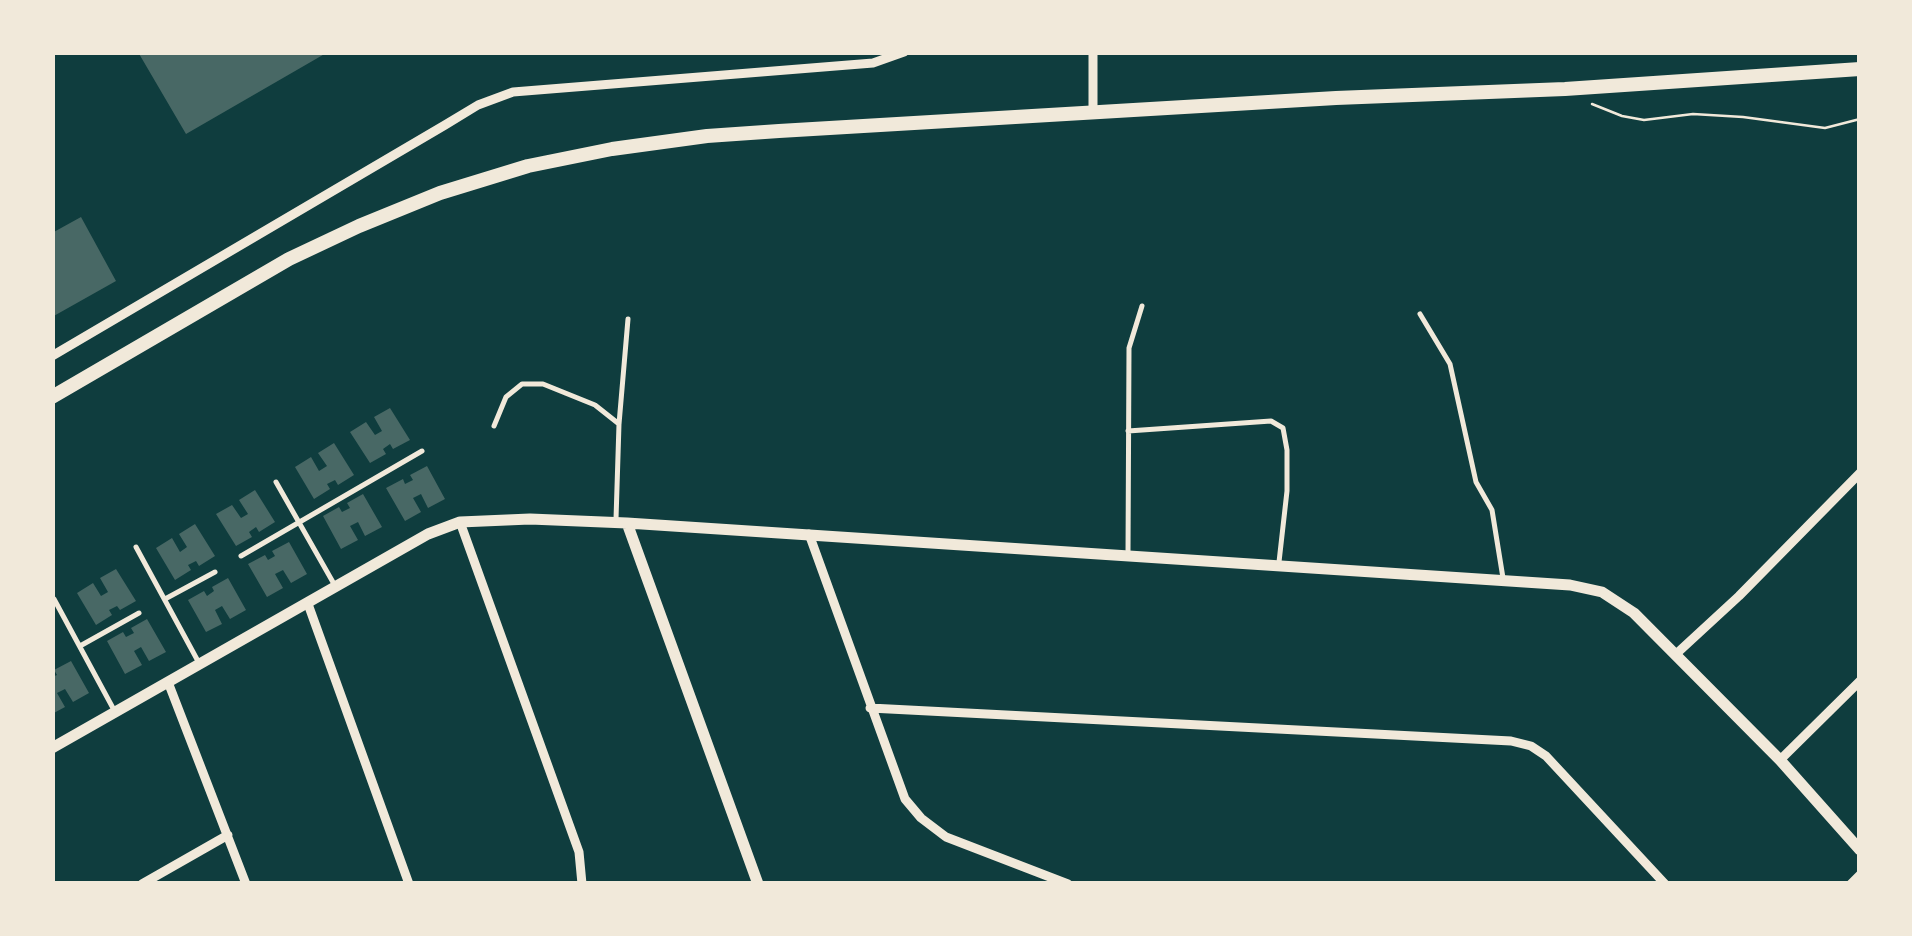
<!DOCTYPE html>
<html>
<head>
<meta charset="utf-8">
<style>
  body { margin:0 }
  #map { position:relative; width:1912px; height:936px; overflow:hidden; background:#0f3d3e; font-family:"Archivo Narrow",sans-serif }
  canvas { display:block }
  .frame { position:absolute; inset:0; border:55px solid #f1e9da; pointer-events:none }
</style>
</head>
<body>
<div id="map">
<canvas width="1912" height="936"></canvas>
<div class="frame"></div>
</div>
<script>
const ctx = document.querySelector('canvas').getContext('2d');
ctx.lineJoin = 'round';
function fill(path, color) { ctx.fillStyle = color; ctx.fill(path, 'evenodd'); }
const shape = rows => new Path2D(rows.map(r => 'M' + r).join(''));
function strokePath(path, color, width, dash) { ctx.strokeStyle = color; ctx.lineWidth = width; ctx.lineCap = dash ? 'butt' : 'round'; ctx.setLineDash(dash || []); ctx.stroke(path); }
fill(shape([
  [138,52,328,52,186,134],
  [81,217,116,281,52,317,52,233],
  [390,408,410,440,393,449,390,444,383,449,386,454,370,463,350,432,366,422,375,435,382,431,374,417],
  [334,443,354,475,338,485,335,480,327,484,330,489,314,499,295,467,311,457,319,471,327,466,318,453],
  [427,466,445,499,428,508,421,494,413,498,421,512,405,521,386,488,403,479,405,484,413,480,410,475],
  [255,490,275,522,259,532,256,527,249,532,252,537,236,546,216,514,232,505,241,518,248,514,239,500],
  [363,494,382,527,365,536,358,522,350,526,358,540,341,549,323,516,339,507,342,512,350,508,347,503],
  [195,524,215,556,199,566,196,561,188,565,191,570,175,580,156,548,172,538,180,552,187,547,179,534],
  [289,542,307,574,291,583,283,570,275,574,283,588,267,597,248,564,265,555,268,560,275,556,272,551],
  [116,569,136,601,120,610,117,606,109,610,112,615,96,625,77,593,93,583,101,596,108,592,100,578],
  [228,578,246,610,230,619,222,606,215,610,222,624,206,632,188,600,204,591,207,596,214,591,212,587],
  [147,619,166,652,149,661,141,647,134,651,142,665,125,674,107,641,123,632,126,637,134,633,131,628],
  [71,661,89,693,73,702,65,689,57,693,65,707,52,714,52,677,57,675,54,670]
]), '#486865');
strokePath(shape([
  [1592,104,1622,116,1644,120,1693,114,1743,117,1825,128,1860,119]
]), '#f1e9da', 2.5);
strokePath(shape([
  [1420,314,1450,364,1476,482,1492,510,1503,578],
  [494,426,506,397,522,384,543,384,595,405,619,424],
  [1128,431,1271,421,1283,428,1287,450,1287,491,1279,562],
  [276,482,334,584],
  [616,519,619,424,628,319],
  [136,547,199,663],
  [1128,553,1129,348,1142,306],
  [241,556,422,451],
  [54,599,114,710],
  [165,599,215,572],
  [80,646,139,613]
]), '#f1e9da', 5);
strokePath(shape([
  [1093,112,1093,52],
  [52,356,445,125,478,105,513,92,873,63,904,52],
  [460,522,579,852,582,884],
  [809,534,905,799,921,818,946,837,1068,884],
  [308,604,409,884],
  [1675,655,1739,596,1860,473],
  [168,682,246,884],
  [870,708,1511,741,1531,746,1546,756,1665,884],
  [1780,760,1860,681],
  [142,884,228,835],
  [1851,884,1860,875]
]), '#f1e9da', 9);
strokePath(shape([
  [627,523,758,884],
  [52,748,428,534,460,522,530,519,627,523,1570,585,1602,592,1634,613,1780,760,1860,850]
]), '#f1e9da', 11);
strokePath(shape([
  [52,397,289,259,359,226,440,193,528,166,612,149,707,136,779,131,1336,98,1565,89,1860,69]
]), '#f1e9da', 14);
</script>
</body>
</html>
